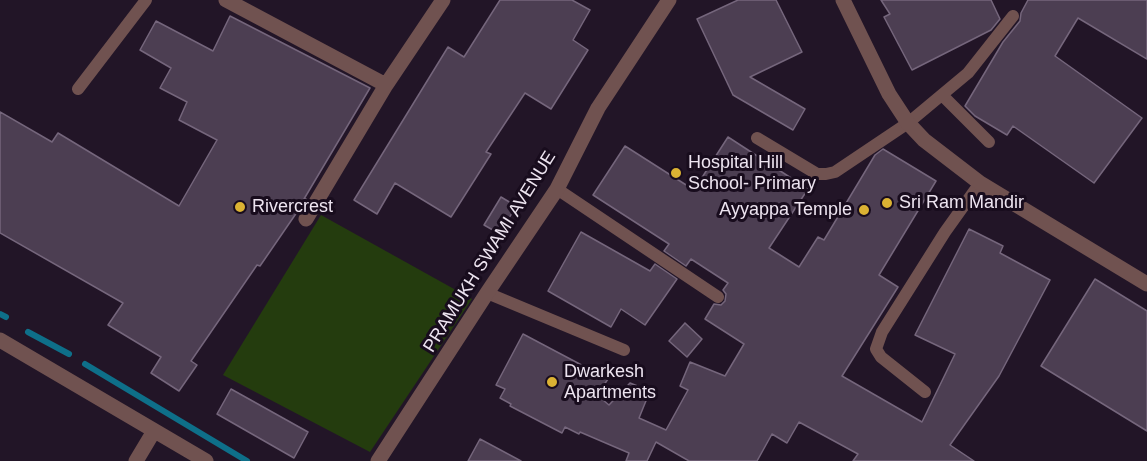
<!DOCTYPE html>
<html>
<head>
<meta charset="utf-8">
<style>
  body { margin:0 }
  canvas { display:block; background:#221527 }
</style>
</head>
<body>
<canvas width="1147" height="461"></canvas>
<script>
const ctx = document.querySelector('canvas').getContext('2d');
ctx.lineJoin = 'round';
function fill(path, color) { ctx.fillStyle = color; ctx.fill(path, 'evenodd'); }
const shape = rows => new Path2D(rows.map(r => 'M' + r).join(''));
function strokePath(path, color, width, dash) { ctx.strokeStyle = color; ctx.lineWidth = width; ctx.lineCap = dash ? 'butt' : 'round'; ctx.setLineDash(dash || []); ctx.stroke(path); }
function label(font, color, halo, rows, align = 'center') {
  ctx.font = font + ' Arial,sans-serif'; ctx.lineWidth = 6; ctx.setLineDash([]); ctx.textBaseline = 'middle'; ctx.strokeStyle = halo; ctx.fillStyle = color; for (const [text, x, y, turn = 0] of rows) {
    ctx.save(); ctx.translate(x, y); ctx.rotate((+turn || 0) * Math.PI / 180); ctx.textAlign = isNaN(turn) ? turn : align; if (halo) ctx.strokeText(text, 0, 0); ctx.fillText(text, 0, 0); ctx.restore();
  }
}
fill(shape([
  [321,215,472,299,370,452,223,375]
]), '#243c0e');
strokePath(shape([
  [0,314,6,317],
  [28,332,69,354],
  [85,364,247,461]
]), '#0e6f89', 6);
const building = shape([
  [500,0,572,0,590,10,573,40,588,50,551,109,525,93,486,152,491,154,451,217,395,183,377,214,354,200,448,47,464,57,500,0],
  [738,0,776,0,802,52,750,77,805,109,793,130,733,95,697,19,738,0],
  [881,0,991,0,1000,19,991,30,912,70,884,17,890,14,881,0],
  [1028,0,1147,0,1147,59,1078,18,1055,56,1142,118,1094,183,1013,126,1007,135,975,116,965,106,1003,42,1020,21,1021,13,1028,0],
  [230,16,370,88,304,199,306,199,260,266,257,265,191,361,197,365,179,391,151,373,161,357,108,325,123,303,0,233,0,112,52,142,58,133,179,206,217,140,179,120,187,102,160,88,171,68,140,50,156,21,213,51,230,16],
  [728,137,808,189,769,248,799,267,818,237,824,240,875,155,883,149,936,181,879,275,898,287,842,376,922,422,955,354,915,335,969,229,1003,246,1000,253,1050,280,999,376,950,445,974,461,853,461,858,454,799,422,787,443,772,434,757,461,689,461,656,442,647,461,626,461,629,453,580,432,579,434,565,427,562,433,510,406,511,404,500,398,505,389,496,385,523,334,608,379,597,395,609,405,630,383,650,391,639,418,666,430,688,390,680,386,690,362,725,376,744,344,705,319,714,304,721,305,725,301,726,294,723,290,728,283,691,259,686,266,664,251,669,244,593,195,625,146,694,190,728,137],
  [501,197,516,206,500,234,484,225,501,197],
  [581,232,650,271,655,264,677,279,645,325,621,309,611,327,548,291,581,232],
  [1095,279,1147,311,1147,431,1041,366,1095,279],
  [685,323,702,339,687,357,669,341,685,323],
  [231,389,308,432,294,458,217,414,231,389],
  [480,439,521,461,468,461,480,439]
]);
fill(building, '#4c3e52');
strokePath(building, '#75667c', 1.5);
strokePath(shape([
  [78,89,146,0],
  [942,95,989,142],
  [757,138,817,174,826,174,835,172,908,123,968,73,1013,16],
  [557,189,718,297],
  [487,293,624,350],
  [925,392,881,357,876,349,882,332,945,232,980,183]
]), '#705250', 12);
strokePath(shape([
  [226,0,386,85],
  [843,0,889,94,908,123,924,140,980,183,1147,284],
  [306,219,386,85,443,0],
  [0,340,206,461],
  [136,461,154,431],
  [378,461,487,293,557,189,598,108,669,0]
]), '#705250', 15);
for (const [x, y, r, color] of [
  [676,173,6,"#dbb233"],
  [887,203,6,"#dbb233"],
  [240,207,6,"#dbb233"],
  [864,210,6,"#dbb233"],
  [552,382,6,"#dbb233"]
]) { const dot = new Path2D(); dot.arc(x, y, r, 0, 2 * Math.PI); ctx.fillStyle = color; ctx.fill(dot); strokePath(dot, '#180c1d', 2); }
label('18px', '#ede4f0', '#180c1d', [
  ["Hospital Hill",688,163],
  ["School- Primary",688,184],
  ["Sri Ram Mandir",899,203],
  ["Rivercrest",252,207],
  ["Ayyappa Temple",852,210,"right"],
  ["Dwarkesh",564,372],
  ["Apartments",564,393]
], 'left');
label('18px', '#ede4f0', '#180c1d', [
  ["PRAMUKH SWAMI AVENUE",490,252,-58]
]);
</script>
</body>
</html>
